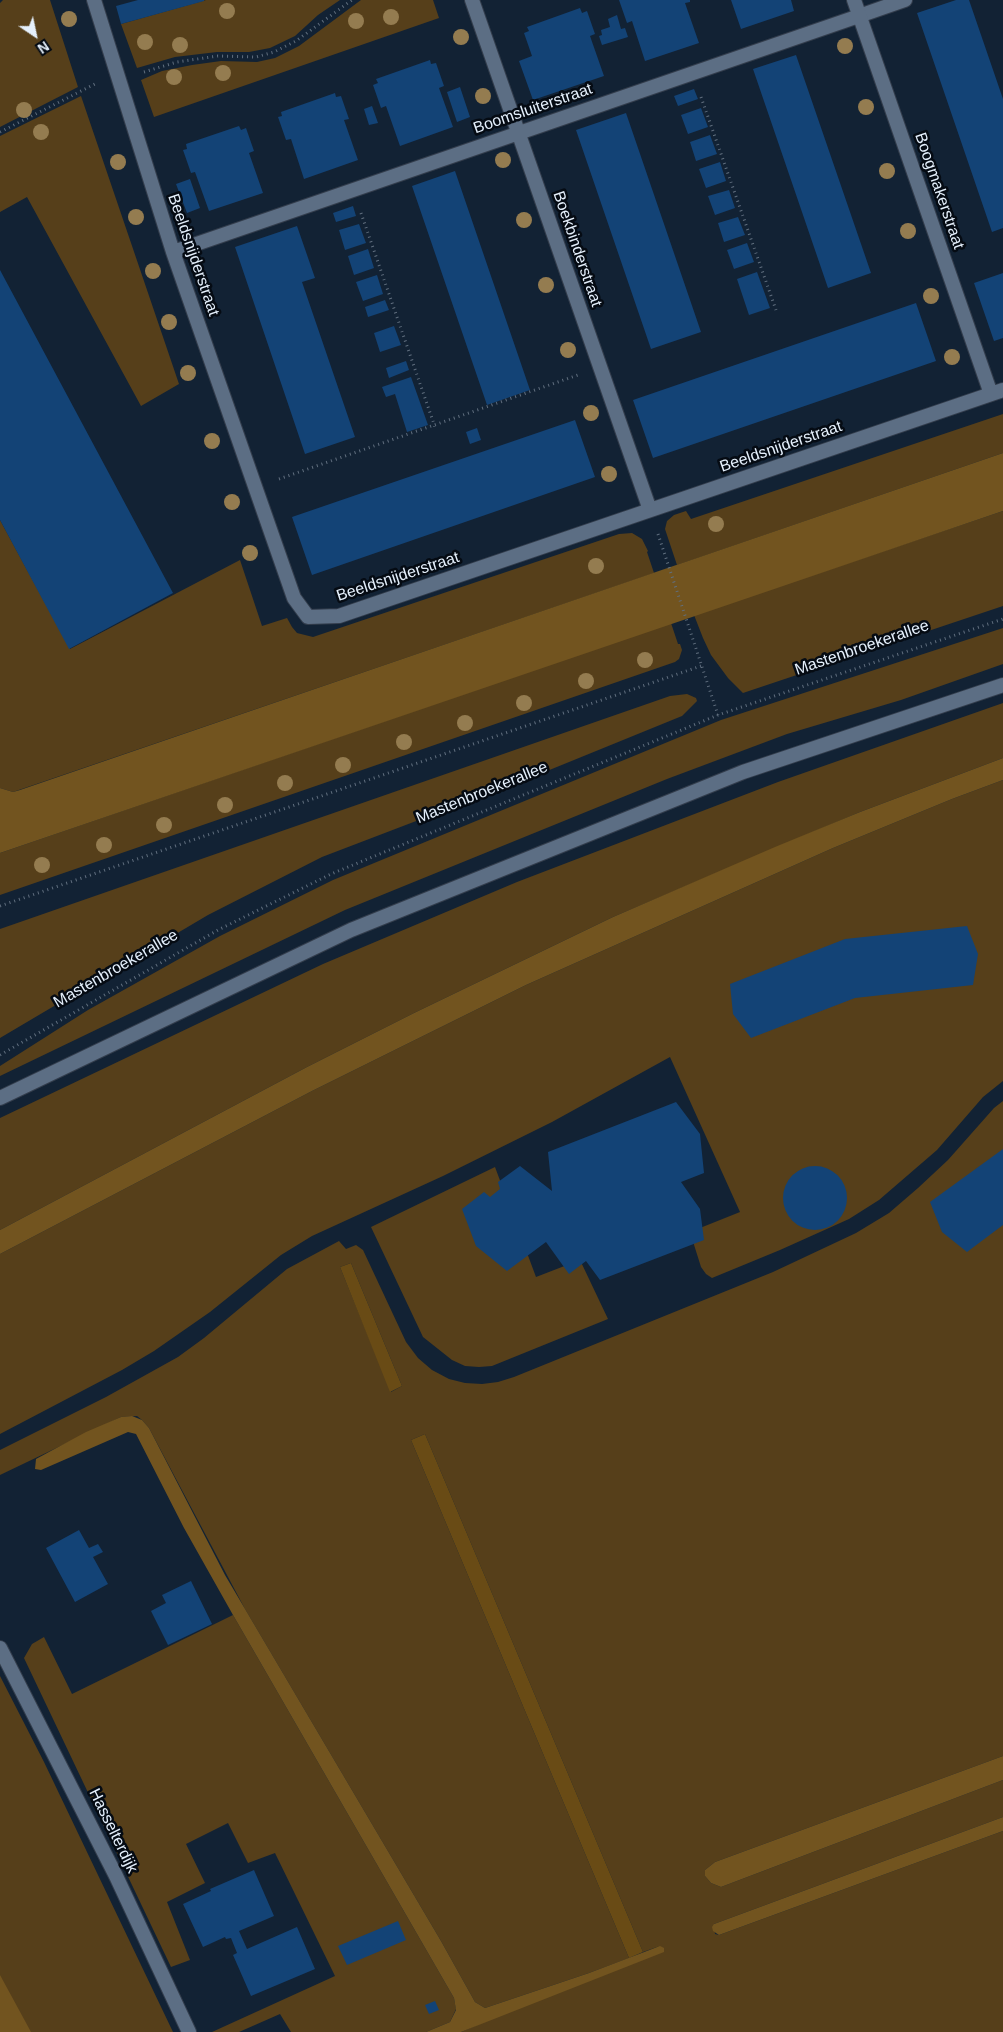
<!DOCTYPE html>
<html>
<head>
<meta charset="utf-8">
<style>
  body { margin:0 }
  #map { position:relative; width:1003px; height:2032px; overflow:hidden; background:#122234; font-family:Helvetica,sans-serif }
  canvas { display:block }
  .north { position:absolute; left:10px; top:10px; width:50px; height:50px; -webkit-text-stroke:4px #050b13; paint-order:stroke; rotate:146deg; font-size:14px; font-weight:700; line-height:20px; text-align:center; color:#e5f0fc }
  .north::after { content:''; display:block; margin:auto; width:18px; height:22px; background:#e5f0fc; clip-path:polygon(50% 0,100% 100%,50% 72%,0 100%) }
</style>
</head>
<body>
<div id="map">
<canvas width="1003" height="2032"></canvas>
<div class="north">N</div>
</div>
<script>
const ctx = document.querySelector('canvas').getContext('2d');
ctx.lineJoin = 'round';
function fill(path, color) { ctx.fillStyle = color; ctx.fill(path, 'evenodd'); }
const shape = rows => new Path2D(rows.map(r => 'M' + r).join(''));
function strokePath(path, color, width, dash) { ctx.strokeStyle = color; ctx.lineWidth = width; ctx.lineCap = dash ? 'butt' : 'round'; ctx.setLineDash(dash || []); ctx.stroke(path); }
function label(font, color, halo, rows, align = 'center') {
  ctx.font = font + ' Helvetica,sans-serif'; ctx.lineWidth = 5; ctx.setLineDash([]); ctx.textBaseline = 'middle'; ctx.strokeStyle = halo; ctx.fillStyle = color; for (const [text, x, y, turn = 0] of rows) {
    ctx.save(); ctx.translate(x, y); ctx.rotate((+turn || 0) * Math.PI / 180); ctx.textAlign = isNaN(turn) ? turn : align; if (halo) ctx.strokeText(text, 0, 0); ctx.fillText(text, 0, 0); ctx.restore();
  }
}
fill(shape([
  [3,0,50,0,78,87,0,127,0,3],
  [206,0,340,0,318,15,295,36,270,48,249,52,217,52,175,57,137,68,121,24],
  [361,0,433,0,439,18,154,117,141,80,162,71,192,65,221,61,257,62,275,58,299,46],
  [81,96,179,384,141,406,27,197,0,212,0,136],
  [1003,414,1003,453,677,565,665,529,667,521,674,515,686,511,691,519],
  [1003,511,1003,606,743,693,728,678,711,655,703,638,694,615],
  [0,520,70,649,240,560,262,626,287,618,292,627,297,633,313,637,619,534,632,533,642,539,648,551,647,552,654,573,13,792,0,788],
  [671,623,678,644,680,644,682,650,679,659,675,662,0,895,0,853],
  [1003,628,1003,664,901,700,787,734,667,779,345,910,0,1076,0,1066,88,1010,220,936,333,880,721,720],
  [687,694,696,698,697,701,682,716,547,771,322,857,208,915,0,1038,0,929,670,696],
  [1003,703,1003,758,860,812,613,917,414,1013,307,1067,0,1230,0,1118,323,964,517,882,778,782],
  [1003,780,1003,1081,983,1097,937,1150,879,1200,849,1219,780,1250,712,1278,706,1274,701,1267,690,1232,740,1212,670,1057,552,1122,443,1176,312,1236,281,1255,210,1312,154,1351,122,1370,0,1434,0,1254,312,1091,526,985,833,848,952,799],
  [1003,1101,1003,1756,715,1862,705,1870,705,1876,711,1883,721,1887,1003,1780,1003,1817,714,1924,715,1934,719,1935,1003,1831,1003,2032,461,2032,660,1946,643,1952,425,1434,411,1440,629,1958,589,1973,485,2008,475,2002,441,1941,245,1609,149,1428,142,1420,137,1416,121,1417,0,1475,0,1450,106,1397,178,1357,204,1338,287,1269,339,1241,346,1249,356,1245,363,1250,406,1342,418,1358,432,1370,449,1379,465,1383,482,1384,498,1382,514,1377,773,1272,856,1233,889,1213,918,1188,948,1160,994,1108],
  [351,1263,402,1386,391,1392,340,1267],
  [495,1167,536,1277,580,1260,608,1319,492,1366,479,1367,465,1366,452,1360,423,1337,371,1227],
  [233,1615,454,1998,456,2009,450,2022,426,2032,291,2032,280,2014,239,2032,212,2032,335,1976,275,1853,248,1863,228,1823,186,1844,205,1883,167,1902,190,1960,171,1967,24,1658,32,1644,44,1637,72,1694],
  [0,1676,44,1762,173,2032,0,2032]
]), '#563f1a');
fill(shape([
  [351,1263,402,1386,390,1392,340,1267],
  [425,1434,643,1952,629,1958,411,1440]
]), '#694b15');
fill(shape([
  [1003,453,1003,511,0,853,0,788,13,792,20,790],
  [1003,758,1003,780,952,799,833,848,526,985,312,1091,0,1254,0,1230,307,1067,414,1013,613,917,775,847,860,812],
  [132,1416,142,1420,149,1428,225,1575,441,1941,475,2002,485,2008,589,1973,660,1946,664,1948,664,1952,461,2032,426,2032,450,2022,456,2010,454,1998,233,1615,184,1528,136,1434,128,1432,41,1470,35,1469,36,1459,86,1432,121,1417],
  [1003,1756,1003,1780,721,1887,711,1883,705,1876,705,1870,715,1862],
  [1003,1817,1003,1831,719,1935,713,1931,712,1927,714,1924],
  [0,1975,31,2032,0,2032]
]), '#72541f');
fill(shape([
  [138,0,204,0,204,1,121,24,116,6],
  [619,0,690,0,690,2,685,3,699,43,645,61,632,21,627,23],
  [731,0,791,0,794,11,741,29],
  [956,0,969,0,1003,99,1003,228,992,232,917,13],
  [580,8,582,13,587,11,595,34,590,36,604,76,533,100,519,61,532,56,524,33,529,31,527,27],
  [617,15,621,29,625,28,628,37,602,45,599,36,602,35,601,30,610,27,608,19],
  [796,55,871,273,828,288,753,69],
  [430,60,431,64,436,63,444,86,439,88,453,127,400,146,386,106,381,108,373,85,378,83,376,79],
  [460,87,470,117,457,122,447,92],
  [694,89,698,99,678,106,674,96],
  [335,93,336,97,341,96,349,119,344,120,358,160,304,179,291,139,286,140,278,117,282,116,281,112],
  [372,106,378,123,369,125,364,109],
  [701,108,708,127,688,134,681,115],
  [626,113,701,332,651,349,576,130],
  [239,126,241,130,246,128,254,151,249,153,263,193,209,211,195,172,191,173,183,150,187,149,186,144],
  [710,135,717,154,696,161,690,142],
  [720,162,726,181,706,188,699,169],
  [455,171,530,390,487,405,412,186],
  [190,179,200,208,187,213,176,184],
  [729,190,735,208,715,215,708,196],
  [353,206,356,216,336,222,333,213],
  [738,217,745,235,724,242,718,223],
  [359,224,366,243,345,250,339,230],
  [297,226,315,278,302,282,355,437,305,454,235,247],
  [747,243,754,262,734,269,727,250],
  [368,249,374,268,354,275,348,256],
  [0,270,173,593,69,649,0,520],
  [757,272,770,308,749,315,737,279],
  [1003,273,1003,338,994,341,974,283],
  [377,275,383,294,363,301,356,282],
  [385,300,389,310,368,317,365,307],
  [916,303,936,361,653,458,633,400],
  [394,326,401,345,380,352,374,333],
  [406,361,409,370,389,378,386,368],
  [411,377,428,425,407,432,395,394,386,397,382,387],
  [575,420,595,477,312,575,292,517],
  [477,428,481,440,470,444,466,432],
  [967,926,978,954,973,985,855,998,751,1038,733,1014,730,984,845,939],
  [676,1102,700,1134,704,1173,681,1182,700,1209,704,1240,600,1280,586,1261,569,1274,546,1242,507,1271,476,1246,462,1209,484,1192,490,1197,500,1189,498,1182,520,1166,552,1191,548,1152],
  [1003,1149,1003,1225,967,1252,942,1232,930,1202],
  '783 1198a32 32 0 1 1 64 0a32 32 0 1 1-64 0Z',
  [79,1530,89,1548,98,1544,103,1552,93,1557,108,1584,75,1602,46,1548],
  [191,1581,212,1624,168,1645,151,1611,166,1603,162,1595],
  [254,1870,274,1916,239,1931,247,1949,297,1927,315,1969,251,1996,233,1955,237,1953,231,1938,226,1939,225,1937,203,1947,183,1904,211,1891,210,1889],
  [398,1921,406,1940,347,1965,338,1946],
  [435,2001,439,2010,429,2014,425,2005]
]), '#134376');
const service = shape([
  [859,16,905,0]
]);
const minor = shape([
  [94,0,173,252,294,598,308,617,339,616,1003,390],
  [472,0,650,510],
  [854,0,991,394],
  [173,252,859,16],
  [0,1648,116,1876,189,2032]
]);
const secondary = shape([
  [0,1098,351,930,743,772,1003,685]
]);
strokePath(service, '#333d4c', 16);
strokePath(minor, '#333d4c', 16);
strokePath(secondary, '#333d4c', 16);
strokePath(shape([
  [144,72,177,62,218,56,256,57,274,52,296,41,352,0],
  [701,97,776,310],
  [0,132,95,84],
  [361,213,435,427],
  [279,479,578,375],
  [658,534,718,715],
  [0,906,701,666],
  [0,1055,218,930,331,874,718,715,1003,619]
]), '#616f7f', 3, [1, 4]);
strokePath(service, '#5c6e84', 14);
strokePath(minor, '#5c6e84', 14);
strokePath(secondary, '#5c6e84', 14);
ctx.fillStyle = '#947c50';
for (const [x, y] of [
  [227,11],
  [391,17],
  [69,19],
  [356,21],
  [461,37],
  [145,42],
  [180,45],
  [845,46],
  [223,73],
  [174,77],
  [483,96],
  [866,107],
  [24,110],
  [41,132],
  [503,160],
  [118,162],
  [887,171],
  [136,217],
  [524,220],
  [908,231],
  [153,271],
  [546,285],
  [931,296],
  [169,322],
  [568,350],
  [952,357],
  [188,373],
  [591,413],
  [212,441],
  [609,474],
  [232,502],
  [716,524],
  [250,553],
  [596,566],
  [645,660],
  [586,681],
  [524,703],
  [465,723],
  [404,742],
  [343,765],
  [285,783],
  [225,805],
  [164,825],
  [104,845],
  [42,865]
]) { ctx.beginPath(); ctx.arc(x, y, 8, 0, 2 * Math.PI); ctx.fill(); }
label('16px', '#e5f0fc', '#050b13', [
  ["Boomsluiterstraat",533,109,-19],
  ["Boogmakerstraat",939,191,71],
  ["Boekbinderstraat",577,249,71],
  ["Beeldsnijderstraat",193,255,71],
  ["Beeldsnijderstraat",781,447,-19],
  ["Beeldsnijderstraat",398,577,-18],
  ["Mastenbroekerallee",862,648,-19],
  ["Mastenbroekerallee",482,793,-22],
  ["Mastenbroekerallee",116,969,-30],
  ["Hasselterdijk",113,1831,64]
]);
</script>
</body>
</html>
